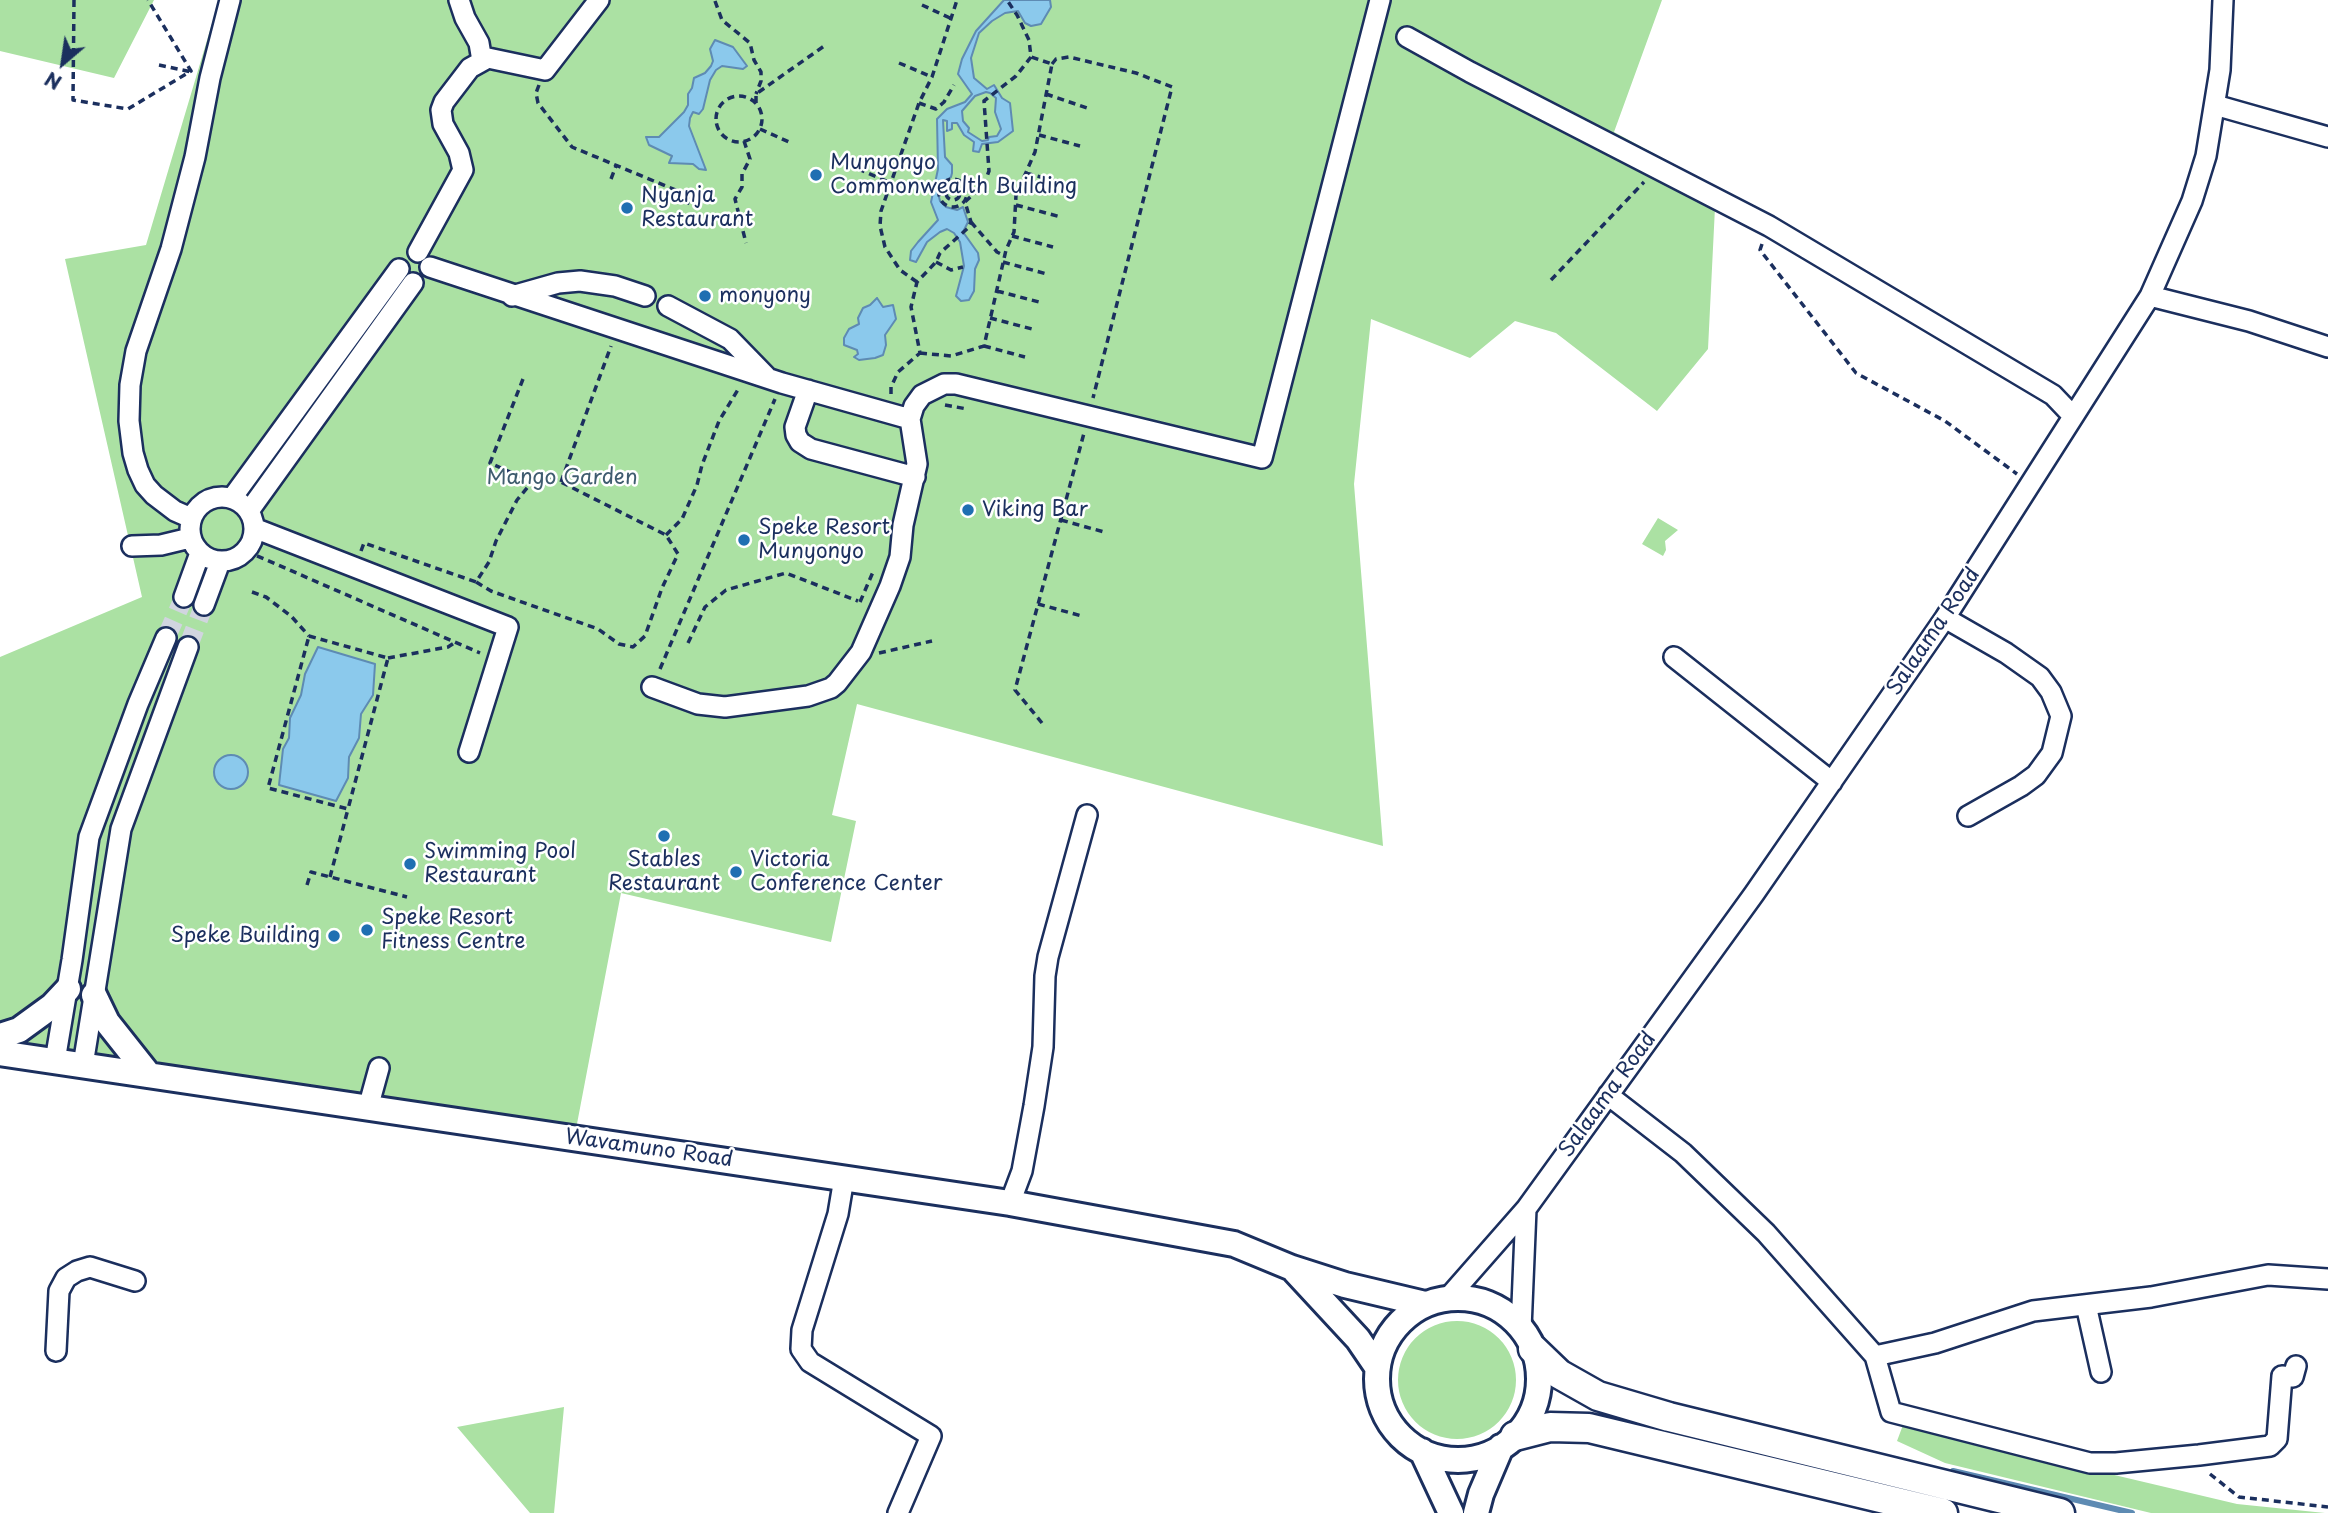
<!DOCTYPE html>
<html>
<head>
<meta charset="utf-8">
<style>
  body { margin:0 }
  #map { position:relative; width:2328px; height:1513px; overflow:hidden; background:#fff; font-family:"Playpen Sans",sans-serif }
  canvas { display:block }
  .north { position:absolute; left:28px; top:28px; width:70px; height:70px; -webkit-text-stroke:5px #fff; paint-order:stroke; rotate:209deg; font-size:19px; font-weight:700; line-height:28px; text-align:center; color:#1b2f5e }
  .north::after { content:''; display:block; margin:auto; width:24px; height:32px; background:#1b2f5e; clip-path:polygon(50% 0,100% 100%,50% 72%,0 100%) }
</style>
</head>
<body>
<div id="map">
<canvas width="2328" height="1513"></canvas>
<div class="north">N</div>
</div>
<script>
const ctx = document.querySelector('canvas').getContext('2d');
ctx.lineJoin = 'round';
function fill(path, color) { ctx.fillStyle = color; ctx.fill(path, 'evenodd'); }
const shape = rows => new Path2D(rows.map(r => 'M' + r).join(''));
function strokePath(path, color, width, dash) { ctx.strokeStyle = color; ctx.lineWidth = width; ctx.lineCap = dash ? 'butt' : 'round'; ctx.setLineDash(dash || []); ctx.stroke(path); }
function label(font, color, halo, rows, align = 'center') {
  ctx.font = font + ' "Playpen Sans",sans-serif'; ctx.lineWidth = 5; ctx.setLineDash([]); ctx.textBaseline = 'middle'; ctx.strokeStyle = halo; ctx.fillStyle = color; for (const [text, x, y, turn = 0] of rows) {
    ctx.save(); ctx.translate(x, y); ctx.rotate((+turn || 0) * Math.PI / 180); ctx.textAlign = isNaN(turn) ? turn : align; if (halo) ctx.strokeText(text, 0, 0); ctx.fillText(text, 0, 0); ctx.restore();
  }
}
fill(shape([
  [0,0,154,0,114,78,0,51],
  [219,0,1662,0,1614,132,1716,187,1708,349,1657,411,1556,333,1515,321,1470,358,1371,319,1354,484,1383,846,857,704,832,815,856,821,831,942,621,893,576,1129,0,1041,0,657,142,597,65,259,146,245],
  [1658,518,1678,530,1665,541,1666,550,1663,556,1642,544],
  '1398 1380a59 59 0 1 1 118 0a59 59 0 1 1-118 0Z',
  [564,1407,554,1513,530,1513,457,1427],
  [1903,1425,2237,1504,2325,1513,2151,1513,1945,1463,1897,1441]
]), '#abe1a3');
const water = shape([
  [1004,0,1050,0,1051,7,1041,24,1031,26,1025,23,1018,11,1005,13,992,21,979,33,971,58,974,78,987,89,994,85,1002,98,1010,103,1013,131,998,142,982,144,979,152,973,151,974,142,964,135,957,123,952,123,952,129,947,131,947,121,943,120,945,157,952,165,952,173,951,177,940,186,938,193,940,201,946,207,957,210,963,207,968,222,963,232,978,253,979,260,975,269,974,291,969,300,961,301,956,296,964,266,960,242,954,233,947,229,940,232,927,242,916,262,910,260,911,251,918,242,938,220,931,202,938,169,937,119,947,109,965,102,972,94,958,74,962,59,976,31,1004,0],
  [986,92,990,93,996,98,995,112,1001,129,997,136,989,137,988,140,982,141,968,132,969,128,963,121,962,111,975,96,986,92],
  [715,40,733,47,747,66,743,69,722,66,716,70,710,80,703,109,699,114,693,112,690,118,689,126,706,170,699,169,693,164,669,163,672,156,649,145,646,137,659,137,684,112,688,105,688,94,692,88,694,78,705,73,711,66,713,61,710,49,715,40],
  [877,298,883,307,893,305,896,319,885,335,886,345,883,355,875,358,859,360,854,357,858,354,857,350,844,345,844,338,849,329,859,324,858,318,863,308,870,305,877,298],
  [318,647,375,664,373,695,361,714,359,738,349,757,348,778,336,801,279,785,283,749,289,738,290,718,301,695,305,674,318,647],
  '214 772a17 17 0 1 1 34 0a17 17 0 1 1-34 0Z'
]);
fill(water, '#8bc9ec');
strokePath(water, '#5e8bb3', 2);
strokePath(shape([
  [1953,1471,2132,1513]
]), '#5e8bb3', 6);
strokePath(shape([
  [166,638,184,597],
  [188,647,204,605]
]), '#d1d5df', 19, [19, 10]);
const minor = shape([
  [459,0,465,18,479,43,482,61],
  [1407,37,1470,72,1769,226,2053,395,2073,416],
  [2215,105,2328,137],
  [418,252,463,170,459,153,443,124,441,110,444,102,470,68,488,58,545,70,599,0],
  [430,267,782,383,910,419,914,406,922,395,944,384,956,384,1262,458,1380,0],
  [512,296,558,283,580,281,615,286,645,296],
  [2150,296,2249,321,2328,347],
  [668,306,730,339,766,376],
  [808,390,795,427,796,435,800,442,811,449,915,477],
  '190 529a32 32 0 1 1 64 0a32 32 0 1 1-64 0Z',
  [232,498,399,269],
  [249,511,413,283],
  [191,518,175,511,154,495,145,485,138,470,133,453,129,421,130,385,136,351,171,249,195,157,210,78,230,0],
  [254,528,508,627,469,752],
  [132,546,161,545,190,538],
  [184,597,200,553],
  [204,605,220,562],
  [1945,618,2006,653,2040,677,2051,692,2061,716,2052,753,2036,775,2021,786,1968,816],
  [1674,657,1832,782],
  [652,687,698,704,725,707,808,696,831,688,837,683,861,652,890,586,900,557,903,525,917,464,910,419],
  [55,1061,72,960,89,837,138,704,166,638],
  [83,1065,121,829,188,647],
  [1608,1095,1683,1153,1766,1233,1875,1356,1891,1412,2090,1463,2116,1463,2199,1455,2270,1446,2277,1439,2282,1376,2293,1377,2296,1366],
  [368,1108,379,1068],
  [844,1178,838,1214,802,1330,801,1349,810,1362,931,1436,898,1513],
  [1010,1203,1022,1171,1034,1106,1043,1047,1045,976,1048,957,1087,815],
  [1447,1299,1526,1209,1754,894,1945,618,2150,296,2192,201,2206,156,2220,70,2223,0],
  [2086,1305,2101,1372],
  [1521,1329,1526,1209],
  [56,1351,59,1291,66,1278,77,1271,90,1267,135,1281],
  [1875,1356,1935,1343,2033,1311,2151,1297,2268,1275,2328,1279]
]);
const major = shape([
  [94,995,107,1022,149,1075],
  [0,1036,19,1030,52,1006,68,989],
  [0,1053,1010,1203,1234,1244,1292,1268,1345,1285,1425,1304],
  [1295,1271,1358,1339,1377,1367],
  '1377 1379a81 81 0 1 1 162 0a81 81 0 1 1-162 0Z',
  [1422,1451,1451,1513],
  [1476,1513,1481,1494,1501,1447]
]);
const highway = shape([
  [1533,1349,1559,1374,1598,1396,1669,1417,2060,1513],
  [1515,1436,1550,1427,1589,1428,1943,1513]
]);
strokePath(minor, '#1b2f5e', 24);
strokePath(major, '#1b2f5e', 30);
strokePath(highway, '#1b2f5e', 33);
strokePath(shape([
  [74,0,73,100,128,109,191,71,148,0],
  [715,1,722,20,750,43,754,60,761,72,761,81,756,94],
  [922,5,950,18],
  [899,63,932,77],
  [1052,64,1056,59,1069,57,1136,73,1172,87,1093,398],
  [159,65,192,72],
  [539,85,536,93,538,103,572,147,690,196,686,208],
  [1046,94,1090,109],
  '716 119a23 23 0 1 1 46 0a23 23 0 1 1-46 0Z',
  [756,103,756,94,827,44],
  [919,103,936,109,944,102,954,85],
  [760,129,789,142],
  [1039,135,1080,146],
  [744,141,750,159,742,174,742,187,735,199,746,243],
  [858,169,891,183],
  [1026,173,1070,185],
  '939 193a14 14 0 1 1 28 0a14 14 0 1 1-28 0Z',
  [611,179,616,166],
  '946 193a7 7 0 1 1 14 0a7 7 0 1 1-14 0Z',
  [1016,205,1061,217],
  [971,222,997,252,1005,256],
  [1012,236,1053,247],
  [1762,244,1760,250,1856,373,1945,421,2017,474],
  [936,262,951,270,963,267],
  [1003,262,1047,274],
  [1551,280,1644,182],
  [917,282,900,270,885,247,880,226,881,211,919,103,932,77,957,0],
  [997,291,1039,302],
  [990,318,1032,329],
  [984,346,1025,357],
  [920,353,951,356,984,346,1006,250,1014,232,1016,195,1035,152,1052,64,1031,57],
  [523,379,490,463,532,482],
  [891,394,891,387,898,372,920,353,911,307,917,282,936,262,940,253,968,228,971,222,965,202,984,184,989,171,984,101,1016,76,1031,57,1029,40,1017,15,1007,0],
  [945,405,967,409],
  [551,477,666,535,678,554,662,588,645,636,633,647,619,644,598,629,491,591,476,582,489,562,496,541,517,500,532,482,551,477],
  [561,482,611,346],
  [1061,520,1104,532],
  [666,535,682,519,697,485,702,465,719,421,739,388],
  [246,551,480,653],
  [361,551,364,543,476,582],
  [252,592,266,597,291,616,309,636],
  [860,602,873,572],
  [1038,604,1082,616],
  [309,636,388,658,348,809,268,788,309,636],
  [688,643,705,607,726,590,786,573,858,601],
  [879,653,932,641],
  [388,658,448,647,454,643],
  [660,669,775,399],
  [1042,723,1015,690,1084,433],
  [330,877,348,809],
  [307,885,311,872,407,897],
  [2210,1474,2239,1497,2328,1507]
]), '#1b2f5e', 3.5, [7, 5]);
strokePath(minor, '#fff', 19);
strokePath(major, '#fff', 24);
strokePath(highway, '#fff', 28);
for (const [x, y, r, color] of [
  [816,175,7,"#1f6fb2"],
  [627,208,7,"#1f6fb2"],
  [705,296,7,"#1f6fb2"],
  [968,510,7,"#1f6fb2"],
  [744,540,7,"#1f6fb2"],
  [664,836,7,"#1f6fb2"],
  [410,864,7,"#1f6fb2"],
  [736,872,7,"#1f6fb2"],
  [367,930,7,"#1f6fb2"],
  [334,936,7,"#1f6fb2"]
]) { const dot = new Path2D(); dot.arc(x, y, r, 0, 2 * Math.PI); ctx.fillStyle = color; ctx.fill(dot); strokePath(dot, '#fff', 2.5); }
label('21px', '#1b2f5e', '#fff', [
  ["Munyonyo",830,163],
  ["Commonwealth Building",830,187],
  ["Nyanja",641,196],
  ["Restaurant",641,220],
  ["monyony",719,296],
  ["Viking Bar",982,510],
  ["Speke Resort",758,528],
  ["Munyonyo",758,552],
  ["Swimming Pool",424,852],
  ["Restaurant",424,876],
  ["Stables",664,860,"center"],
  ["Restaurant",664,884,"center"],
  ["Victoria",750,860],
  ["Conference Center",750,884],
  ["Speke Resort",381,918],
  ["Fitness Centre",381,942],
  ["Speke Building",320,936,"right"]
], 'left');
label('21px', '#3f5c6f', '#fff', [
  ["Mango Garden",562,478]
]);
label('21px', '#1b2f5e', '#fff', [
  ["Salaama Road",1934,632,-56],
  ["Salaama Road",1608,1095,-54],
  ["Wavamuno Road",649,1149,8]
]);
</script>
</body>
</html>
